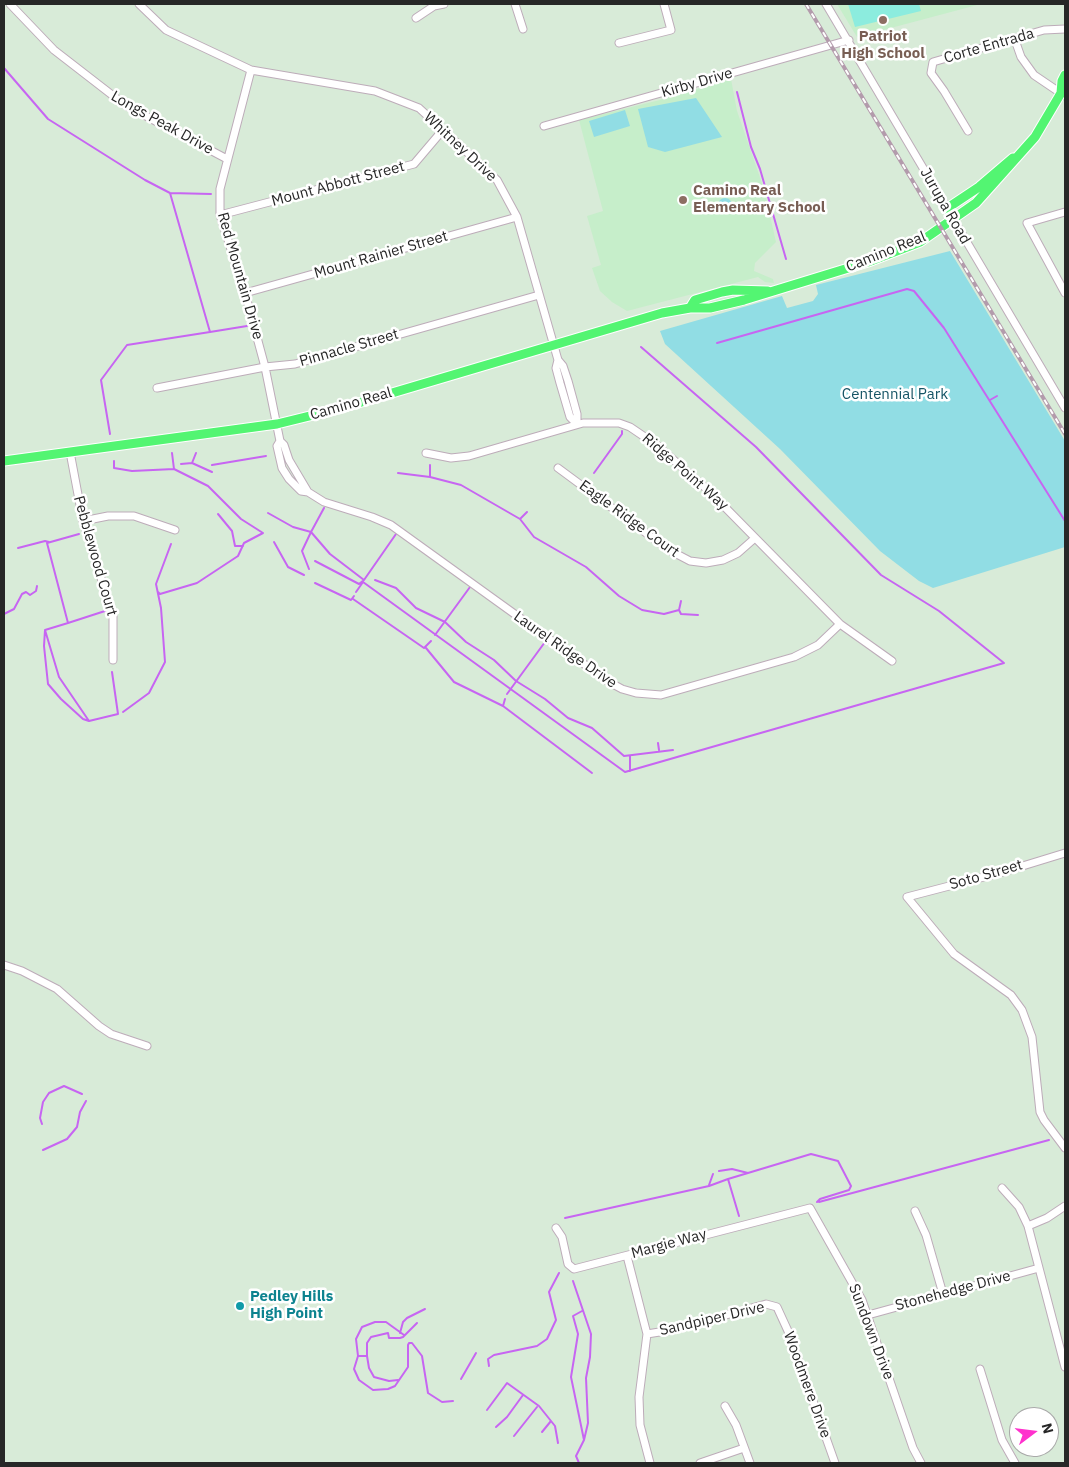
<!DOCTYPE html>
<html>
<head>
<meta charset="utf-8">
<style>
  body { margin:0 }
  #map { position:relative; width:1069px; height:1467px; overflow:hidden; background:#d8ebd8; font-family:"IBM Plex Sans",sans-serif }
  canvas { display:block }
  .frame { position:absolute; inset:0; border:5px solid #272727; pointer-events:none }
  .north { position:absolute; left:1009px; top:1407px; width:50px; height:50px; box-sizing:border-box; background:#fff; border:1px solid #a9a9a9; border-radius:50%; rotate:75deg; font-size:14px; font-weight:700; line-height:20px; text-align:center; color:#272727 }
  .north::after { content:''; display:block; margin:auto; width:18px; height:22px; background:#ff31cd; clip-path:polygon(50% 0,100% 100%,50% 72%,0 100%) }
</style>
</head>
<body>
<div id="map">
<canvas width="1069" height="1467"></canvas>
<div class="frame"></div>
<div class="north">N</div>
</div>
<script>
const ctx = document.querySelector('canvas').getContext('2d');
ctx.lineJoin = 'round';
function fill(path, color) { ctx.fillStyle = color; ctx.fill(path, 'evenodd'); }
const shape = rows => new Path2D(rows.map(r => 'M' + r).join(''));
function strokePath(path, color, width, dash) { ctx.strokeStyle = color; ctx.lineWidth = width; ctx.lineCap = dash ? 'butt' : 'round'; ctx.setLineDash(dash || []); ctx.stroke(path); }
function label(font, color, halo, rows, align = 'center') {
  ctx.font = font + ' "IBM Plex Sans",sans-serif'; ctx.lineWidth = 5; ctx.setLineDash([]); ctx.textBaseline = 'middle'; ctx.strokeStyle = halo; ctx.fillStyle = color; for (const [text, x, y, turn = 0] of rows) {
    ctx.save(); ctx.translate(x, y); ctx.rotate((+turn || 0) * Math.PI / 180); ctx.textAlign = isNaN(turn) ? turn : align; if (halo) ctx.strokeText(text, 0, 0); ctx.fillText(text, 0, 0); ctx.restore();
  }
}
fill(shape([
  [837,4,981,4,857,37],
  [731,79,737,111,764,189,776,242,755,263,754,271,773,279,774,283,765,282,758,277,627,311,612,302,600,291,592,268,601,265,587,216,603,211,579,120,660,100]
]), '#c6eeca');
fill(shape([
  [696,98,722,137,665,152,648,147,638,109],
  [625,110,630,126,594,137,589,121],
  '718 205a7 7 0 1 1 14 0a7 7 0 1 1-14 0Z',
  [950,251,1065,441,1065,547,933,588,919,581,880,551,780,449,665,344,660,331,782,296,787,308,813,301,818,294,816,285]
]), '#91dde4');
fill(shape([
  [848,4,919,4,921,11,855,27]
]), '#8cecde');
strokePath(shape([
  [4,68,48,119,145,180,170,193,211,194],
  [737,92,751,147,760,169,786,259],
  [170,193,210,332,247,326],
  [717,343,907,289,914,291,944,328,1065,521],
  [990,400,997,396],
  [110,434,101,380,127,345,210,332],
  [172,453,174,469],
  [196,453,192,463,212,472],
  [114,461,114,468,132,471,174,469,208,486,241,519,263,533,244,543,238,556,197,583,160,594,158,592],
  [181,464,192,463],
  [212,465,266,456],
  [398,473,430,477,430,465],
  [594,473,622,434,622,431],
  [430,477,461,485,520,519,534,537,586,567,619,596,642,610,664,614,679,610,681,614,698,615],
  [268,513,293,527,311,532,324,508],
  [218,514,232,531,235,546,243,546],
  [520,519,527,512],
  [79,534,47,543,68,623,45,630,59,677,89,721],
  [274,542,288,567,304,575],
  [18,548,45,541,49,542],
  [315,561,359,584,364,580],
  [309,569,302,551,311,532,330,554,364,580,396,534],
  [375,580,396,588,416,608,445,622,466,642,494,660,516,681,545,699,568,718,592,728,624,756,673,750],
  [315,583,351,600,354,596],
  [356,592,363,582,625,772,1004,663,939,611,881,575,756,447,641,347],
  [353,599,424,648,431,641],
  [679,610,681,601],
  [4,614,14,609,22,594,26,592,30,595,36,591,37,586],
  [68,623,105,611],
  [45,630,44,646,48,684,61,699,83,719,89,721,118,714,112,672],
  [435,635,470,587],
  [426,648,454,682,503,706,592,773],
  [507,694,545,642],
  [503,706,505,699],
  [123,712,149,693,165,662,161,608,156,584,171,544],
  [658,743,659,750],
  [630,756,630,771],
  [42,1124,40,1118,43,1102,49,1093,64,1086,82,1094],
  [43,1150,67,1139,77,1127,80,1112,86,1101],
  [719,1171,732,1169,748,1173],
  [709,1185,713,1174],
  [819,1202,1049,1140],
  [739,1216,728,1179,811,1154,838,1161,851,1186,849,1190,820,1199,817,1202],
  [565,1218,709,1186,728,1179],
  [573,1281,591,1334,590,1357,586,1378,588,1423,584,1440,576,1456,579,1463],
  [582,1311,573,1316,578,1334,571,1377,584,1440],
  [400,1333,403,1322,407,1318,425,1309],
  [404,1335,386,1322,375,1322,362,1327,356,1339,358,1356,367,1356,367,1343,371,1337,388,1333,389,1338,400,1338,403,1337,417,1323],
  [358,1356,354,1369,359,1380,373,1390,388,1389,395,1386,408,1367,408,1345,409,1343,412,1343,422,1356,428,1393,442,1402,453,1401],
  [367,1356,369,1368,374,1377,389,1381,398,1380],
  [489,1366,488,1359,494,1355,537,1346,547,1339,556,1320,549,1292,559,1273],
  [461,1379,476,1353],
  [487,1410,507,1383,539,1406,555,1426,558,1443],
  [496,1427,507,1417,523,1395],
  [542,1432,551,1421],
  [514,1436,537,1407]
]), '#c765f2', 2);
const minor = shape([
  [10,4,54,50,125,105,227,159],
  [139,4,166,30,251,70,375,91,419,108,497,180,517,217,558,360,563,366,568,381,577,414,577,424],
  [515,4,523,29],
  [826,4,1065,408],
  [416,18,434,6,444,4],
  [1015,40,1021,57,1034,75,1065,96],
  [619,43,671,30,664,4],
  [251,70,220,189,220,215,245,293,265,367,280,441,284,445,289,460,308,492],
  [544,126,849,40],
  [968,131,944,91,931,73,933,62,1044,30,1065,29],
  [1065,212,1027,223,1065,293],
  [220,215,414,164,442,131],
  [245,293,517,217],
  [558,360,556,368,560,383,570,417,577,424],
  [157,388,265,367,295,364,539,295],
  [280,441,277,446,282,468,289,479,301,491,308,492,324,502,372,517,391,525,609,682,622,689,636,693,661,695,794,657,818,645,840,624],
  [70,452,83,521,113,616,113,660],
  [426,453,451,458,469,456,583,423,619,423,630,427,658,446,711,493,840,624,892,661],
  [558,468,669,550,690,561,706,563,723,560,738,553,755,538],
  [83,521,108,516,134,516,175,530],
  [1065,853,1003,872,907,897,954,954,1011,995,1022,1010,1032,1037,1040,1112,1044,1120,1065,1148],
  [4,965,22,971,57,989,99,1026,111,1034,147,1046],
  [1002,1188,1019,1207,1028,1226,1065,1367],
  [915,1211,926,1235,943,1294],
  [1028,1226,1047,1218,1065,1206],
  [556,1228,562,1237,568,1264,574,1269,810,1208,862,1300,913,1448,921,1463],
  [627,1256,647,1334,639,1397,640,1425,650,1463],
  [868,1315,1039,1268],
  [647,1334,672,1330,766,1304,777,1307,788,1331,835,1463],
  [980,1369,1002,1440,1015,1463],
  [725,1406,736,1425,750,1463],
  [700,1463,744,1448]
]);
const major = shape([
  [1061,93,1062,81,1065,75],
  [946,209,979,187,1013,158],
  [690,308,695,300,722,292,733,290,768,291],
  [4,461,277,424,338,409,662,313,690,308,710,308,744,300,868,262,920,242,976,203,1035,137,1061,93,1065,89]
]);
strokePath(minor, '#bdacb9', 9);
strokePath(major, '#fff', 11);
strokePath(minor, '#fff', 7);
strokePath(major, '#53f572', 9);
const rail = shape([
  [806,4,1065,434]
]);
strokePath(rail, '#b39bac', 4);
strokePath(rail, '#fff', 2, [5.5]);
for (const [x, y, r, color] of [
  [883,20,5,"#8d6e63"],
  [683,200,5,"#8d6e63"],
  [240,1306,5,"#0f9aa8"]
]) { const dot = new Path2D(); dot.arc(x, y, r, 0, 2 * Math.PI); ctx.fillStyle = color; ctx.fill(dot); strokePath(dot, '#fff', 2); }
label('bold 15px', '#785e54', '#fff', [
  ["Patriot",883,37],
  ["High School",883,54],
  ["Camino Real",693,191,"left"],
  ["Elementary School",693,208,"left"]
]);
label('15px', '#272727', '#fff', [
  ["Corte Entrada",989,46,-16],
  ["Kirby Drive",697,83,-16],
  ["Longs Peak Drive",162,123,29],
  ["Whitney Drive",460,147,43],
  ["Mount Abbott Street",338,184,-15],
  ["Jurupa Road",945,206,60],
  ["Camino Real",886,252,-22],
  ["Mount Rainier Street",381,255,-16],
  ["Red Mountain Drive",240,276,74],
  ["Pinnacle Street",349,348,-16],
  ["Camino Real",351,404,-16],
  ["Ridge Point Way",685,472,41],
  ["Eagle Ridge Court",629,519,36],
  ["Pebblewood Court",95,556,74],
  ["Laurel Ridge Drive",565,650,35],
  ["Soto Street",986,875,-16],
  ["Margie Way",669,1244,-15],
  ["Stonehedge Drive",953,1291,-15],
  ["Sandpiper Drive",712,1319,-13],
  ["Sundown Drive",871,1332,69],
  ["Woodmere Drive",807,1385,70]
]);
label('15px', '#165465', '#fff', [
  ["Centennial Park",895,395]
]);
label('bold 15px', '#0d838f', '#fff', [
  ["Pedley Hills",250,1297],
  ["High Point",250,1314]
], 'left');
</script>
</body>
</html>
